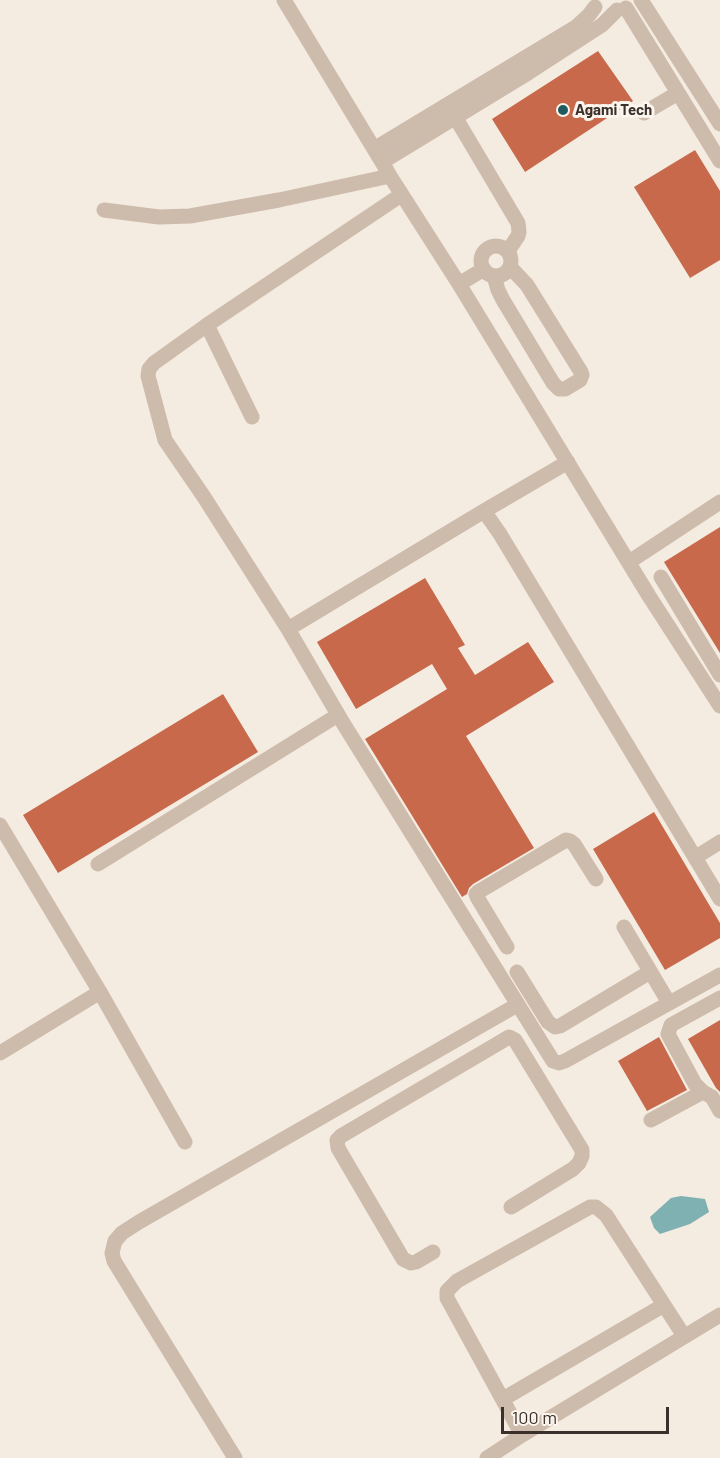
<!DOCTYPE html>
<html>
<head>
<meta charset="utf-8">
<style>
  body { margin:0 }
  #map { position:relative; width:720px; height:1458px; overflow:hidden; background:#f4ebe1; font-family:Barlow,sans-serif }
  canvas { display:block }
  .scale { position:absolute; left:501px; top:1407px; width:168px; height:27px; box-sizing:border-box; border:3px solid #3b302b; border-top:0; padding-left:8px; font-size:18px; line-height:21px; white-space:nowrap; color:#3b302b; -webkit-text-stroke:4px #fbf5ee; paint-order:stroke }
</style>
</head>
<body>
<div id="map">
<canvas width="720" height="1458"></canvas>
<div class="scale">100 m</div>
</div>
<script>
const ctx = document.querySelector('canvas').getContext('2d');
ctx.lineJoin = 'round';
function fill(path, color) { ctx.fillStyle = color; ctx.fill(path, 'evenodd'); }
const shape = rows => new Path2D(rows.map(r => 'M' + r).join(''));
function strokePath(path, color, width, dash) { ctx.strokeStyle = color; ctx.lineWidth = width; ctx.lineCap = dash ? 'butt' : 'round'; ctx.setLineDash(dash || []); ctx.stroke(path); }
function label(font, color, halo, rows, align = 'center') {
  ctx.font = font + ' Barlow,sans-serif'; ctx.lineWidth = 6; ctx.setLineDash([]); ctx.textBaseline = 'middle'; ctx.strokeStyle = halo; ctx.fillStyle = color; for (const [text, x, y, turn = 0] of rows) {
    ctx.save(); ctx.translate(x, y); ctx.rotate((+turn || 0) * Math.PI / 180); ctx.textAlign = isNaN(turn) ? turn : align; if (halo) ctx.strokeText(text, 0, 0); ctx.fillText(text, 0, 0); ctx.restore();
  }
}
fill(shape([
  [681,1196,705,1199,709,1212,690,1224,660,1234,654,1228,650,1217,671,1198]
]), '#7fb0b2');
fill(shape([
  [598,51,633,101,525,172,492,119],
  [695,150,720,191,720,260,690,278,634,187],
  [720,527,720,653,664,562],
  [425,578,465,645,458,648,475,675,528,642,554,682,466,736,534,848,473,884,469,888,467,894,462,897,365,739,447,689,432,664,356,709,317,642],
  [223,694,258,752,58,873,23,815],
  [654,812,720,923,720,938,665,970,593,849],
  [720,1020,720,1092,716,1088,688,1039],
  [659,1037,687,1090,647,1111,618,1061]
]), '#c8694b');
strokePath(shape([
  [284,0,382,162,390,176,459,284,649,596,720,706],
  [641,0,720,124],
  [626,8,720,161],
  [451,110,518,223,519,232,518,236,508,251],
  [644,113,678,93],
  [374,149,576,27,589,15,595,7],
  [382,162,528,73,602,25,617,10],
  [401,195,207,325,154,363,149,369,148,376,165,440,204,497,288,629,343,723,553,1061,559,1063,565,1061,720,975],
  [104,210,159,217,190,216,279,200,390,176],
  '481 261a15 15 0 1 1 30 0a15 15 0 1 1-30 0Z',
  [494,276,498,290,503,300,553,383,559,389,565,389,580,380,582,375,581,372,527,285,510,267],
  [459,284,484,269],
  [207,325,252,417],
  [484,511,500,534,720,899],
  [629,562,720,502],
  [661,577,720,675],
  [288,629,484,511,568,462],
  [0,825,100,992,185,1142],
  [696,857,720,842],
  [98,864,338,715],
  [624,927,669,1003],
  [507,947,477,897,476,894,478,892,566,840,570,841,574,844,596,879],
  [517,972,548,1022,555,1027,560,1026,650,972],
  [720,998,671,1025,668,1034,695,1084,703,1092,712,1097,720,1111],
  [0,1053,100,992],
  [651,1120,703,1092],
  [433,1252,416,1262,411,1263,403,1259,338,1148,337,1140,341,1136,509,1037,515,1040,582,1150,582,1156,579,1163,573,1169,511,1207],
  [503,1399,664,1305],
  [522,1435,447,1298,447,1291,457,1281,590,1207,596,1207,606,1215,684,1336],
  [235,1458,114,1261,112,1253,115,1241,122,1233,139,1222,517,1005],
  [487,1458,522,1435,720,1315]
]), '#cdbbac', 15);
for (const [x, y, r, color] of [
  [563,110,6,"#1f5a5e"]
]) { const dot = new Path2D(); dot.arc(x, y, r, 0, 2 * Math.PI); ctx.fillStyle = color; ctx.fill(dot); strokePath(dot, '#fbf5ee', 2); }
label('bold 15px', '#3b302b', '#fbf5ee', [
  ["Agami Tech",575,110]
], 'left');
</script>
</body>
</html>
